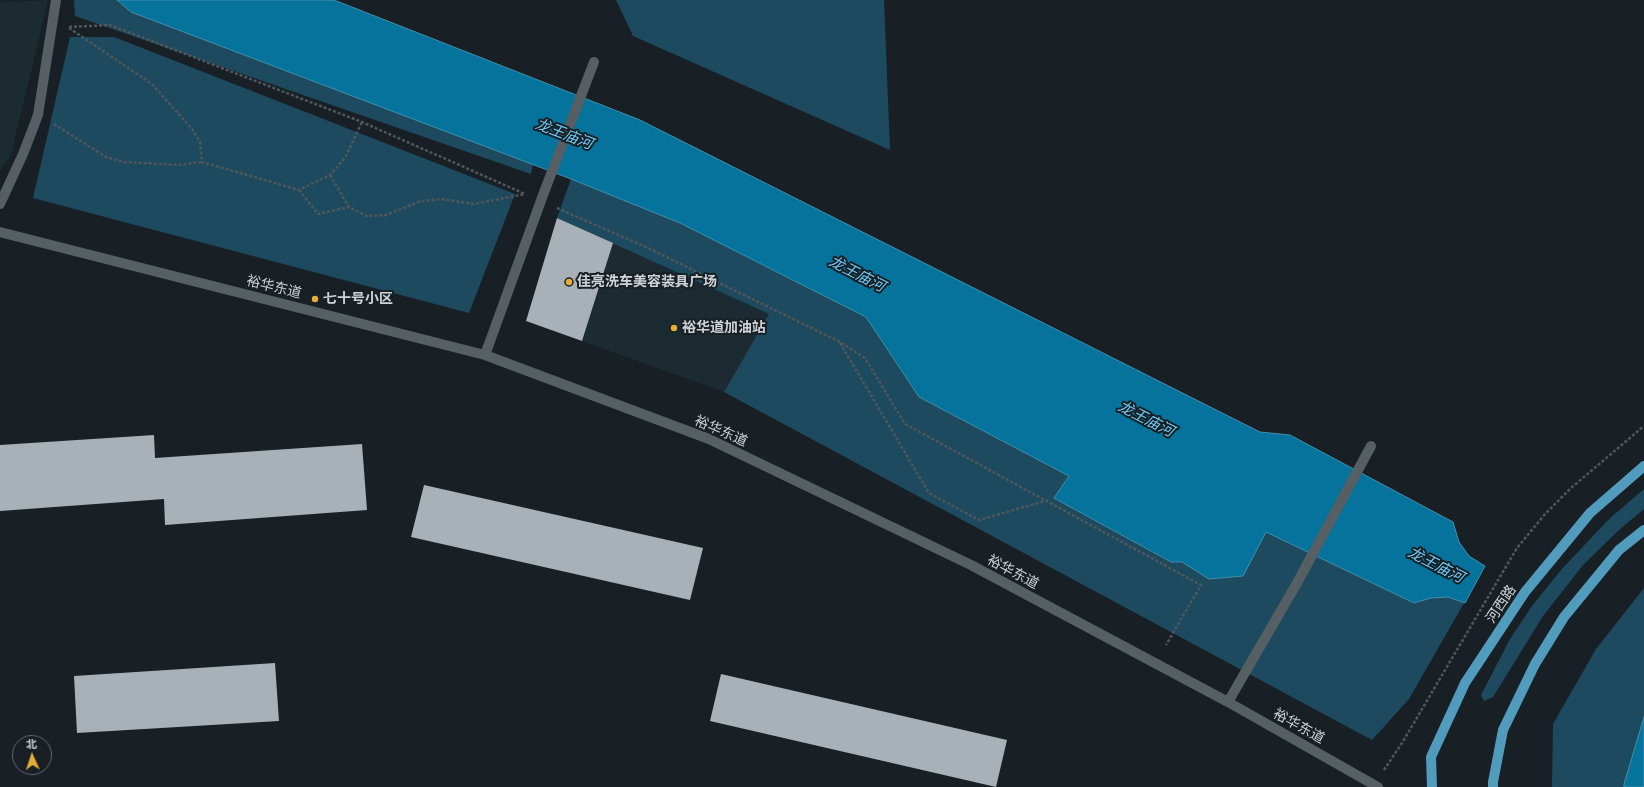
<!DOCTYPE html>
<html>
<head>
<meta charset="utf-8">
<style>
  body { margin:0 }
  #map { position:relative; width:1644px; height:787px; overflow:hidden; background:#182025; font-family:"Golos Text","Noto Sans SC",sans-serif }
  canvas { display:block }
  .north { position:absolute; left:12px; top:735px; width:40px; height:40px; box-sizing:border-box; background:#182025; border:1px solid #61686c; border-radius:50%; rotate:357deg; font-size:11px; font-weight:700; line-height:16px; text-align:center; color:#ced3d6 }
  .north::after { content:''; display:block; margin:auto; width:14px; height:18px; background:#e5ad36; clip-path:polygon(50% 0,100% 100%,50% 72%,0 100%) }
</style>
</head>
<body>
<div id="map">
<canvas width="1644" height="787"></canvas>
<div class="north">北</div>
</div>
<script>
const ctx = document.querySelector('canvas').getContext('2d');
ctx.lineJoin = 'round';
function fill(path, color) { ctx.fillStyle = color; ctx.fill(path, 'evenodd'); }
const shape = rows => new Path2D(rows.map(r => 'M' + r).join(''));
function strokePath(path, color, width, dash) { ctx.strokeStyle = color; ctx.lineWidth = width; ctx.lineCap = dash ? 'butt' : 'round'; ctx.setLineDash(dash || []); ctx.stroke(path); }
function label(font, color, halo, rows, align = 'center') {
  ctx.font = font + ' "Golos Text","Noto Sans SC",sans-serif'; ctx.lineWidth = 4; ctx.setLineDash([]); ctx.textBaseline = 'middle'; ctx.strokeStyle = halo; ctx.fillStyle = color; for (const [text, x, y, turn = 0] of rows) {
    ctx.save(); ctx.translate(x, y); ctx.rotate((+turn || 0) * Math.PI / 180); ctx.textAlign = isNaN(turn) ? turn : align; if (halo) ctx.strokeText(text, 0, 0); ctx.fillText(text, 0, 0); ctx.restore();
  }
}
fill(shape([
  [48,0,11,155,0,171,0,2],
  [613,243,769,314,724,392,582,341]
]), '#1c2a32');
fill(shape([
  [74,0,117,0,131,12,533,164,531,174,75,16],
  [616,0,884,0,890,150,633,36],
  [70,37,114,37,515,194,469,313,33,198],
  [571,179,680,223,866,317,919,397,1069,476,1054,498,1170,562,1182,562,1266,532,1414,603,1431,598,1448,597,1464,603,1409,699,1372,740,724,392,769,314,557,218],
  [1644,489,1644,509,1619,530,1583,565,1543,616,1493,697,1484,701,1481,695,1510,639,1532,606,1561,570,1609,519],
  [1644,588,1644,787,1552,787,1553,724,1596,649]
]), '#1d4a5f');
const water = shape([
  [117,0,334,0,640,120,1260,432,1290,435,1453,522,1459,542,1469,556,1485,566,1465,603,1448,597,1431,598,1414,603,1266,532,1243,576,1209,579,1182,562,1171,562,1054,498,1069,476,919,397,866,317,680,223,571,179,131,12,117,0],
  [1644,717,1644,787,1624,787,1624,784,1644,717]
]);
fill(water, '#05739b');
strokePath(water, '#4190ad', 1);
fill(shape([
  [557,218,613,243,582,341,526,321],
  [154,435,155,458,362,444,367,510,165,525,164,499,0,511,0,445],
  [424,485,703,548,690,600,411,537],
  [275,663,279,721,77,733,74,676],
  [721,674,1007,740,996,787,710,721]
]), '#a7b1b7');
strokePath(shape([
  [69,27,110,25,362,122,525,194],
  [69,28,152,84,192,129,200,142,202,162,299,190,330,175,345,158,362,122],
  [54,124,106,157,124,162,178,165,202,162],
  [330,175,349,207],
  [299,190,318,214,349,207,366,216,386,215,421,201,441,199,474,204,525,194],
  [557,208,648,248,840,342,865,358,905,424,1201,585,1166,645],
  [840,343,929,493,979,520,1045,501],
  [1384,770,1402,743,1517,548,1545,514,1571,488,1644,426]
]), '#50575b', 2.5, [3, 2]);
strokePath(shape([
  [0,204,23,154,38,115,56,0],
  [0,232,485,355,709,439,971,565,1228,702,1378,787],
  [485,355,543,195,594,62],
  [1228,702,1297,583,1371,446]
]), '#565f64', 10);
strokePath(shape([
  [1432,787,1431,757,1465,683,1525,592,1590,513,1644,466],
  [1493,787,1493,782,1503,730,1535,664,1564,617,1619,550,1644,530]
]), '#519bbd', 10);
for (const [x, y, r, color] of [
  [569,282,4,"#e5ad36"],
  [315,299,4,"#e5ad36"],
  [674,328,4,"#e5ad36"]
]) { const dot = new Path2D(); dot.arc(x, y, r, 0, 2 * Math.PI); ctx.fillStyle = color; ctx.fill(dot); strokePath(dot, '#182025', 1.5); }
label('bold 14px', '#ced3d6', '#182025', [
  ["佳亮洗车美容装具广场",577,282],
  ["七十号小区",323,299],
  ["裕华道加油站",682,328]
], 'left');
label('14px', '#ced3d6', '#182025', [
  ["裕华东道",274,287,14],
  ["裕华东道",721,431,24],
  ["裕华东道",1013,572,28],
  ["河西路",1501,604,-56],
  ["裕华东道",1299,726,29]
]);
label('italic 15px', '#70cbf7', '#182025', [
  ["龙王庙河",564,134,21],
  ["龙王庙河",857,274,27],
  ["龙王庙河",1146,419,27],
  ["龙王庙河",1436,565,27]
]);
</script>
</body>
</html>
